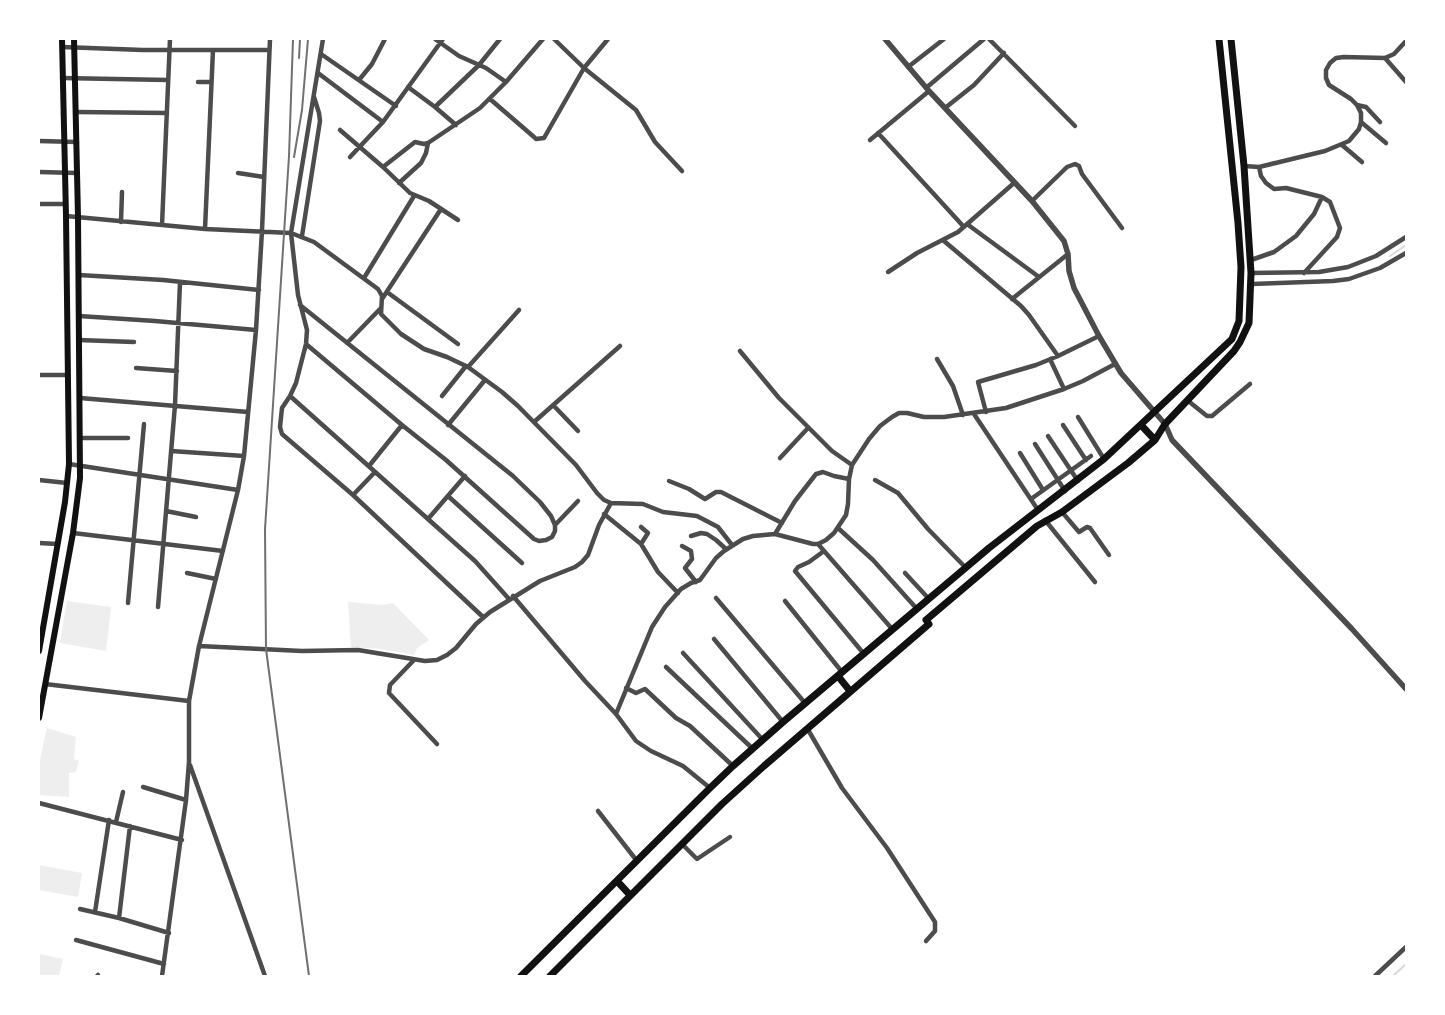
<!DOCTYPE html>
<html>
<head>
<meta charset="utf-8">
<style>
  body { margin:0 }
  #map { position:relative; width:1445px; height:1015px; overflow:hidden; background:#fff; font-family:"Golos Text",sans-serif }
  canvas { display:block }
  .frame { position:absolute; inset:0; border:40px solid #fff; pointer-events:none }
</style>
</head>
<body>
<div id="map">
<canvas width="1445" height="1015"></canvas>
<div class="frame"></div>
</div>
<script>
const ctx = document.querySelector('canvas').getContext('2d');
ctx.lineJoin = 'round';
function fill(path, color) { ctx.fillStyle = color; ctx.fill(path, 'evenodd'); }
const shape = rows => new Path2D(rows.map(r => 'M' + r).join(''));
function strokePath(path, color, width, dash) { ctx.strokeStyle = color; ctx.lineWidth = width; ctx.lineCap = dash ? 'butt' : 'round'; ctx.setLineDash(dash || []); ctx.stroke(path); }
fill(shape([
  [67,601,111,607,106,651,60,643],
  [348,602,382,605,393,603,429,640,417,648,414,655,381,649,351,647],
  [47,728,76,737,74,759,79,761,76,772,69,773,69,797,39,795,39,764],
  [39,865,82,873,78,897,39,890],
  [39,954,63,959,59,976,39,976]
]), '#eee');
strokePath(shape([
  [1390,256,1406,245],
  [1393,976,1406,964]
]), '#d9d9d9', 2);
strokePath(shape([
  [323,39,291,233,298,295,307,330,306,344,296,383,290,396,282,408,280,427,282,434,353,495,483,617],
  [435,39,459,56,486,68,506,82],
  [554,39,584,68,636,110,655,142,682,171],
  [989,39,1075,126],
  [62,47,143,50,269,50],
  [321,54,396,106],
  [1385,58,1406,82],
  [908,67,944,39],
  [318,73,383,122],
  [62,78,168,80],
  [359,80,372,64,385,39],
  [198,82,211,82],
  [408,87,435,107,456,125],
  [926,88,984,39],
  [490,99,534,137,536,139,544,138,584,68,608,39],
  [1357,105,1366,107,1380,122],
  [435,107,479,65,500,39],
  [945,108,974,85,1004,53],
  [76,112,167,113],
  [1361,122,1386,143],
  [340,130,383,167,410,193,429,201,458,220],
  [878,133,964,227],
  [870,140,929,91],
  [39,141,77,142],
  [1342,145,1362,162],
  [350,157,383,122,443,39],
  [1244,166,1259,167,1325,151,1349,141,1359,129,1361,122,1361,113,1357,105,1351,99,1329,85,1326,78,1326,70,1330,63,1336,58,1344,57,1385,58,1394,54,1406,41],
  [383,167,415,142,424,144,428,143,480,108,506,82,543,39],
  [1259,167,1261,176,1266,183,1274,189,1286,188,1322,197,1330,202,1340,228,1337,237,1304,273],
  [39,172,77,173],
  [238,173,264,177],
  [399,183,421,163,426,153,428,143],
  [1032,201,1067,167,1075,164,1079,166,1082,174,1122,228],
  [39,204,66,204],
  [66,216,205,229,291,233,314,242,378,289,382,296,381,314,401,334,424,349,447,357,468,367,502,392,518,406,576,465,597,493,604,500,611,503,643,504,663,512,697,516,718,527,732,545],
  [121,222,122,192],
  [967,224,1039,277],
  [162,225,170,39],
  [205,229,213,50],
  [302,236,320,121,319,113,314,97],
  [944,241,1021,306,1029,315,1058,356],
  [1251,260,1274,252,1296,236,1314,214,1322,197],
  [888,272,917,253,958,232,1014,183],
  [1251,273,1319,272,1348,267,1376,256,1406,237],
  [79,275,163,280,259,290],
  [364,278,414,196],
  [1252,284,1333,281,1349,279,1380,268,1406,253],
  [387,292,458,344],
  [382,299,441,209],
  [1012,299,1068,254],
  [300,305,513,476,540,502,551,516,555,525],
  [79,316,155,321,256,330],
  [79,340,134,342],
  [347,343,380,309],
  [306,344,402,425,446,460,534,539,539,541,546,540,552,537,555,531,555,525,578,501],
  [740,351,779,398,832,451,852,465],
  [937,359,953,386,963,415],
  [1050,359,1064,389],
  [468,367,519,310],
  [136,368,177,371],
  [39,375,68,375],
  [290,396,475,561,509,599],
  [442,396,466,366],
  [80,398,248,412],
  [1187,400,1207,416,1212,416,1250,384],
  [553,405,578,431],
  [986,412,978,382,1036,365,1058,356,1099,336],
  [974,414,1038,510],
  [1078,417,1104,459],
  [534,422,620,346],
  [448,425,485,380],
  [1063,425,1086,460],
  [1048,436,1078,481],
  [80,438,128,438],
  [1035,444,1065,491],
  [171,451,244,456],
  [1020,453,1043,490],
  [780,458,808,428],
  [69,464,238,490],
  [369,466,402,425],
  [39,480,67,483],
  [875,480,898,493,928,529,966,568],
  [669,481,689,489,705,499,716,492,721,492,782,523],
  [353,495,375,472],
  [448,496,522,563],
  [1031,499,1091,456],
  [166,511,196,517],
  [1062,512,1079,532,1087,527,1090,528,1109,555],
  [604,514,641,544,658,572,678,593],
  [428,519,465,476],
  [1045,520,1095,582],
  [838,528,873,560,917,609],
  [73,533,223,551],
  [775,534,795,501,816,474,823,472,834,476,849,479],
  [691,536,701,533,707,534,716,540,726,549],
  [39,543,58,544],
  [641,544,648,533,641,527],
  [818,544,893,630],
  [682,546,691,551,692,559,685,568,696,582],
  [824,551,809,562,798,567,795,571,864,654],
  [187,573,216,579],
  [905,573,929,599],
  [513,596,585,681,616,714,636,741,651,751,683,766,710,788],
  [716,598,805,703],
  [785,601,842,672],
  [128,603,144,424],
  [158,607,175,405,180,282],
  [714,639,783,722],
  [199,646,302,651,358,650,425,661,437,660,447,655,456,648,476,624,490,612,540,581,575,567,582,562,588,555,599,525,611,503],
  [683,653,763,740],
  [414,660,390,685,389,693,437,744],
  [666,667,753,749],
  [45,684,189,701],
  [626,688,636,693,645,689,676,718,690,726,733,766],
  [616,714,652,627,665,607,681,589,691,583,700,580,716,558,724,551,743,539,753,536,775,534,813,544,818,544,826,540,834,533,846,515,848,504,849,479,852,465,869,439,880,426,892,417,899,413,907,413,924,417,944,417,1006,408,1064,389,1083,381,1115,364],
  [807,728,842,788,887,848,935,922,935,931,926,941],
  [190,765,265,976],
  [143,787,186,800],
  [39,803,182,840],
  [598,811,637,861],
  [116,822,123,792],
  [682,844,697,859,730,837],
  [80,909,119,918,169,933],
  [95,912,109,820],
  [119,918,130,826],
  [76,940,164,964],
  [97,976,98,975],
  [162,976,186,800,189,762,189,701,199,646,238,490,244,456,256,330,262,231,270,39],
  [1375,976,1406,947]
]), '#4c4c4c', 4.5);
strokePath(shape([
  [885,39,929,91,1032,201,1064,241,1068,254,1069,271,1074,288,1099,336,1121,373,1165,424,1172,440,1352,629,1406,689]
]), '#4c4c4c', 5.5);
strokePath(shape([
  [39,651,65,502,69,464,66,216,62,39],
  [39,718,73,533,80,478,78,217,74,39]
]), '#111', 6);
strokePath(shape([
  [1141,425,1155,440],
  [838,676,850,691],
  [617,881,630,895],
  [521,976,710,788,733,766,783,722,989,548,1104,459,1232,339,1239,321,1241,267,1238,223,1219,39],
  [550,976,722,804,764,766,929,624,926,620,1037,526,1062,512,1128,463,1155,440,1165,424,1234,351,1240,342,1249,323,1251,273,1244,166,1231,39]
]), '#111', 7);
strokePath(shape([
  [293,39,289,156,265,529,266,649,309,976],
  [299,58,300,39],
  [294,157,302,110,308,39]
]), '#707070', 2);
</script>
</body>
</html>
